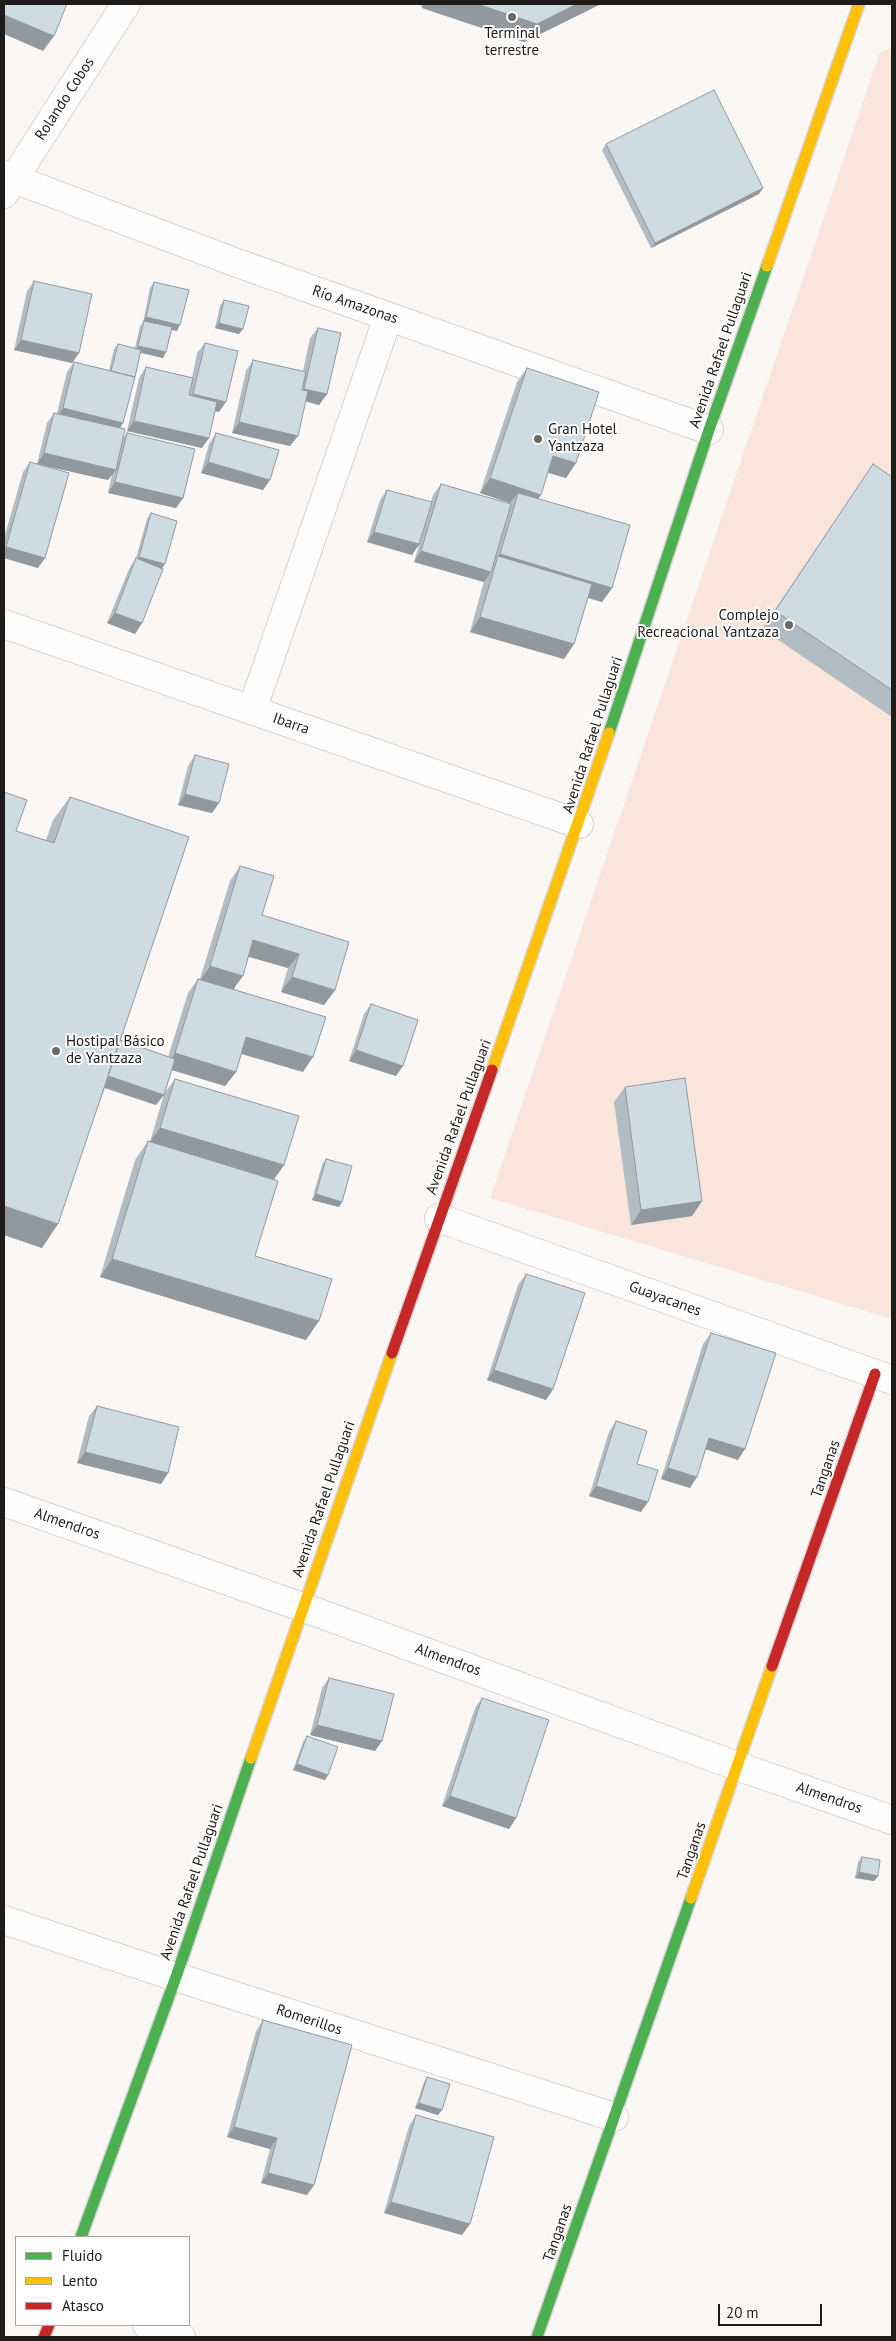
<!DOCTYPE html>
<html>
<head>
<meta charset="utf-8">
<style>
  body { margin:0 }
  #map { position:relative; width:896px; height:2341px; overflow:hidden; background:#fbf7f5; font-family:"PT Sans",sans-serif }
  canvas { display:block }
  .frame { position:absolute; inset:0; border:5px solid #1e1b19; pointer-events:none }
  .legend { position:absolute; left:15px; top:2236px; width:175px; height:90px; box-sizing:border-box; background:#fff; border:1px solid #a5a4a3; margin:0; padding:6px 9px; list-style:none; font-size:15px; color:#1e1b19 }
  .legend li { display:flex; align-items:center; gap:10px; height:25px }
  .legend b { width:25px; border:1px solid #a5a4a3 }
  .scale { position:absolute; left:718px; top:2304px; width:104px; height:22px; box-sizing:border-box; border:2px solid #1e1b19; border-top:0; padding-left:6px; font-size:15px; line-height:18px; white-space:nowrap; color:#1e1b19; -webkit-text-stroke:4px #fff; paint-order:stroke }
</style>
</head>
<body>
<div id="map">
<canvas width="896" height="2341"></canvas>
<div class="frame"></div>
<ul class="legend">
<li><b style="height:6px;background:#4caf50"></b>Fluido</li>
<li><b style="height:6px;background:#ffc107"></b>Lento</li>
<li><b style="height:6px;background:#c62828"></b>Atasco</li>
</ul>
<div class="scale">20 m</div>
</div>
<script>
const ctx = document.querySelector('canvas').getContext('2d');
ctx.lineJoin = 'round';
function fill(path, color) { ctx.fillStyle = color; ctx.fill(path, 'evenodd'); }
const shape = rows => new Path2D(rows.map(r => 'M' + r).join(''));
function strokePath(path, color, width, dash) { ctx.strokeStyle = color; ctx.lineWidth = width; ctx.lineCap = dash ? 'butt' : 'round'; ctx.setLineDash(dash || []); ctx.stroke(path); }
function label(font, color, halo, rows, align = 'center') {
  ctx.font = font + ' "PT Sans",sans-serif'; ctx.lineWidth = 4; ctx.setLineDash([]); ctx.textBaseline = 'middle'; ctx.strokeStyle = halo; ctx.fillStyle = color; for (const [text, x, y, turn = 0] of rows) {
    ctx.save(); ctx.translate(x, y); ctx.rotate((+turn || 0) * Math.PI / 180); ctx.textAlign = isNaN(turn) ? turn : align; if (halo) ctx.strokeText(text, 0, 0); ctx.fillText(text, 0, 0); ctx.restore();
  }
}
fill(shape([
  [892,48,892,1319,490,1198,880,52]
]), '#fae5dc');
const street = shape([
  [4,175,237,263,709,430],
  [4,194,126,4],
  [4,624,579,824],
  [252,710,388,317],
  [439,1218,892,1380],
  [4,1502,302,1607,737,1766,892,1820],
  [4,1920,176,1977,614,2117],
  [147,2325,181,2337]
]);
const fast = shape([
  [609,733,709,430,767,266],
  [81,2237,176,1977,251,1758],
  [537,2337,691,1898]
]);
const slow = shape([
  [767,266,859,4],
  [492,1070,609,733],
  [251,1758,392,1353],
  [691,1898,772,1666]
]);
const jam = shape([
  [392,1353,492,1070],
  [772,1666,875,1374],
  [44,2337,49,2325]
]);
strokePath(street, '#d8d4d3', 30);
strokePath(fast, '#d8d4d3', 14);
strokePath(slow, '#d8d4d3', 14);
strokePath(jam, '#d8d4d3', 14);
strokePath(street, '#fefefe', 28);
strokePath(fast, '#4caf50', 11);
strokePath(slow, '#ffc107', 11);
strokePath(jam, '#c62828', 11);
fill(shape([
  [420,4,601,4,524,42,422,8],
  [606,144,759,194,651,248,602,150],
  [34,281,79,353,72,363,14,350,27,291],
  [154,282,177,331,172,330,166,352,163,358,140,353,123,423,120,428,123,438,127,433,183,498,176,508,108,493,112,475,108,480,37,464,47,423,54,413,57,413,67,372,74,362,109,370,114,349,118,344,135,348,140,326,143,323,150,288],
  [224,300,239,334,215,328,220,306],
  [318,328,327,394,319,405,305,401,290,446,232,433,246,371,253,360,303,371,310,338],
  [205,343,219,412,215,411,202,448,127,431,139,378,146,367,192,378,197,353],
  [527,368,576,463,566,478,548,473,538,499,612,588,602,602,588,598,574,644,564,659,470,632,484,581,484,582,414,562,419,545,412,555,367,542,380,500,387,490,431,502,433,495,441,484,510,504,510,503,480,493,517,382],
  [216,433,263,490,201,473,209,444],
  [30,462,38,568,4,558,4,538,23,472],
  [873,464,892,477,892,717,762,629],
  [151,513,162,568,142,623,135,634,107,623,129,569,136,558,147,519],
  [195,755,212,813,178,805,188,766],
  [4,792,16,831,46,840,53,820,70,797,120,1040,168,1057,188,993,198,979,200,979,230,881,240,866,262,915,335,990,324,1005,281,992,288,968,249,957,234,989,303,1072,241,1054,236,1072,225,1086,172,1070,156,1105,105,1088,42,1248,4,1235],
  [371,1004,396,1076,349,1061,364,1014],
  [175,1079,284,1165,274,1180,255,1256,306,1340,100,1277,135,1160,148,1141,150,1142,164,1094],
  [625,1087,702,1201,692,1216,631,1225,614,1102],
  [326,1159,339,1207,312,1200,322,1165],
  [526,1274,553,1389,546,1400,487,1380,518,1285],
  [711,1333,738,1460,706,1449,690,1488,661,1479,703,1344],
  [97,1406,168,1473,161,1484,77,1463,89,1416],
  [616,1421,637,1464,641,1512,589,1496,609,1432],
  [329,1678,382,1741,375,1751,310,1735,322,1688],
  [482,1698,516,1818,509,1829,442,1806,475,1708],
  [307,1736,328,1775,325,1780,293,1770,303,1742],
  [862,1857,878,1876,874,1881,855,1878,858,1862],
  [263,2020,314,2185,307,2195,261,2183,270,2149,227,2137,256,2031],
  [427,2077,438,2115,415,2108,424,2082],
  [416,2115,462,2235,384,2213,409,2126]
]), '#b2bcc3');
fill(shape([
  [424,4,601,4,524,42,422,8],
  [4,15,54,36,43,51,4,34],
  [763,188,759,194,651,248,655,243],
  [146,317,180,325,177,331,144,323,144,321,142,323],
  [219,323,243,329,239,334,215,328],
  [21,340,79,353,72,363,14,350],
  [138,346,166,352,163,358,135,351],
  [304,389,327,394,319,405,296,399],
  [193,394,226,402,219,412,186,405],
  [63,408,123,423,116,434,56,419],
  [134,421,209,438,202,448,127,431],
  [239,422,298,436,290,446,232,433],
  [44,453,116,470,108,480,37,464],
  [553,456,576,463,566,478,543,471],
  [208,462,270,480,263,490,201,473],
  [490,478,541,495,530,510,518,493,510,503,480,493],
  [115,482,183,498,176,508,108,493],
  [374,532,419,544,412,555,367,542],
  [6,547,45,558,38,568,4,558,4,549],
  [421,551,491,572,484,582,414,562],
  [500,554,612,588,602,602,494,570,497,559],
  [139,557,165,564,161,570,135,562],
  [115,613,142,623,135,634,107,623],
  [480,617,574,644,564,659,470,632],
  [185,794,219,803,212,813,178,805],
  [253,940,299,954,288,968,243,955],
  [210,966,243,976,232,991,200,981],
  [292,977,335,990,324,1005,281,992],
  [246,1037,313,1057,303,1072,236,1052],
  [356,1050,403,1066,396,1076,349,1061],
  [175,1053,236,1072,225,1086,165,1068],
  [106,1075,164,1095,156,1105,99,1086],
  [160,1128,284,1165,273,1180,149,1143],
  [316,1194,342,1202,339,1207,312,1200],
  [702,1201,692,1216,631,1225,641,1210],
  [4,1206,58,1224,42,1248,4,1235],
  [112,1259,319,1321,306,1340,100,1277],
  [494,1370,553,1389,546,1400,487,1380],
  [709,1438,745,1449,738,1460,702,1448],
  [85,1452,168,1473,161,1484,77,1463],
  [668,1468,697,1477,690,1488,661,1479],
  [596,1486,648,1502,641,1512,589,1496],
  [317,1725,382,1741,375,1751,310,1735],
  [297,1764,328,1775,325,1780,293,1770],
  [450,1796,516,1818,509,1829,442,1806],
  [859,1872,878,1876,874,1881,855,1878],
  [419,2103,442,2110,438,2115,415,2108],
  [234,2127,277,2138,270,2149,227,2137],
  [268,2173,314,2185,307,2195,261,2183],
  [391,2202,470,2224,462,2235,384,2213]
]), '#91999f');
const building = shape([
  [4,4,67,4,54,36,4,15,4,4],
  [477,4,577,4,537,24,477,4],
  [714,90,763,188,655,243,606,144,714,90],
  [34,281,92,294,79,353,21,340,34,281],
  [154,282,189,290,180,325,146,317,154,282],
  [224,300,249,306,243,329,219,323,224,300],
  [144,321,172,327,166,352,138,346,144,321],
  [318,328,341,333,327,394,304,389,318,328],
  [205,343,238,351,226,402,193,394,205,343],
  [118,344,141,350,135,377,111,371,118,344],
  [253,360,306,372,302,390,308,391,298,436,239,422,253,360],
  [74,362,135,377,123,423,63,408,74,362],
  [146,367,193,378,189,395,217,402,209,438,134,421,146,367],
  [527,368,599,392,576,463,553,456,541,495,490,478,527,368],
  [54,413,125,429,116,470,44,453,54,413],
  [127,433,195,449,183,498,115,482,127,433],
  [216,433,279,450,270,480,208,462,216,433],
  [30,462,69,473,45,558,6,547,30,462],
  [873,464,892,477,892,690,775,611,873,464],
  [441,484,511,504,491,572,421,551,441,484],
  [387,490,432,502,419,544,374,532,387,490],
  [518,493,630,525,612,588,500,554,518,493],
  [151,513,177,521,165,564,139,557,151,513],
  [498,556,592,584,574,644,480,617,498,556],
  [136,558,163,569,142,623,115,613,136,558],
  [195,755,229,764,219,803,185,794,195,755],
  [4,792,27,800,16,831,54,843,70,797,189,837,58,1224,4,1206,4,792],
  [240,866,274,876,262,915,349,942,335,990,292,977,299,954,253,940,243,976,210,966,240,866],
  [198,979,326,1017,313,1057,246,1037,236,1072,175,1053,198,979],
  [371,1004,418,1020,403,1066,356,1050,371,1004],
  [120,1040,175,1059,164,1095,108,1076,120,1040],
  [685,1078,702,1201,641,1210,625,1087,685,1078],
  [175,1079,299,1116,284,1165,160,1128,175,1079],
  [148,1141,278,1181,255,1256,332,1279,319,1321,112,1259,148,1141],
  [326,1159,352,1166,342,1202,316,1194,326,1159],
  [526,1274,585,1293,553,1389,494,1370,526,1274],
  [711,1333,776,1353,745,1449,709,1438,697,1477,668,1468,711,1333],
  [97,1406,179,1427,168,1473,85,1452,97,1406],
  [616,1421,647,1431,637,1464,658,1470,648,1502,596,1486,616,1421],
  [329,1678,394,1694,382,1741,317,1725,329,1678],
  [482,1698,549,1720,516,1818,450,1796,482,1698],
  [307,1736,338,1747,328,1775,297,1764,307,1736],
  [862,1857,880,1860,878,1876,859,1872,862,1857],
  [263,2020,352,2045,314,2185,268,2173,277,2138,234,2127,263,2020],
  [427,2077,450,2084,442,2110,419,2103,427,2077],
  [416,2115,494,2137,470,2224,391,2202,416,2115]
]);
fill(building, '#cfdbe3');
strokePath(building, '#91999f', 1);
for (const [x, y, r, color] of [
  [512,17,5,"#6b6866"],
  [538,439,5,"#6b6866"],
  [789,625,5,"#6b6866"],
  [56,1051,5,"#6b6866"]
]) { const dot = new Path2D(); dot.arc(x, y, r, 0, 2 * Math.PI); ctx.fillStyle = color; ctx.fill(dot); strokePath(dot, '#fff', 2); }
label('15px', '#1e1b19', '#fff', [
  ["Terminal",512,34,"center"],
  ["terrestre",512,51,"center"],
  ["Gran Hotel",548,430],
  ["Yantzaza",548,447],
  ["Complejo",779,616,"right"],
  ["Recreacional Yantzaza",779,633,"right"],
  ["Hostipal Básico",66,1042],
  ["de Yantzaza",66,1059]
], 'left');
label('15px', '#1e1b19', '#fff', [
  ["Rolando Cobos",65,99,-57],
  ["Río Amazonas",355,305,19],
  ["Avenida Rafael Pullaguari",721,350,-71],
  ["Ibarra",291,724,19],
  ["Avenida Rafael Pullaguari",593,735,-72],
  ["Avenida Rafael Pullaguari",459,1117,-70],
  ["Guayacanes",665,1299,20],
  ["Tanganas",826,1469,-71],
  ["Avenida Rafael Pullaguari",324,1499,-71],
  ["Almendros",67,1524,19],
  ["Almendros",448,1660,20],
  ["Almendros",829,1798,19],
  ["Tanganas",692,1851,-71],
  ["Avenida Rafael Pullaguari",192,1882,-71],
  ["Romerillos",309,2020,18],
  ["Tanganas",558,2233,-71]
]);
</script>
</body>
</html>
